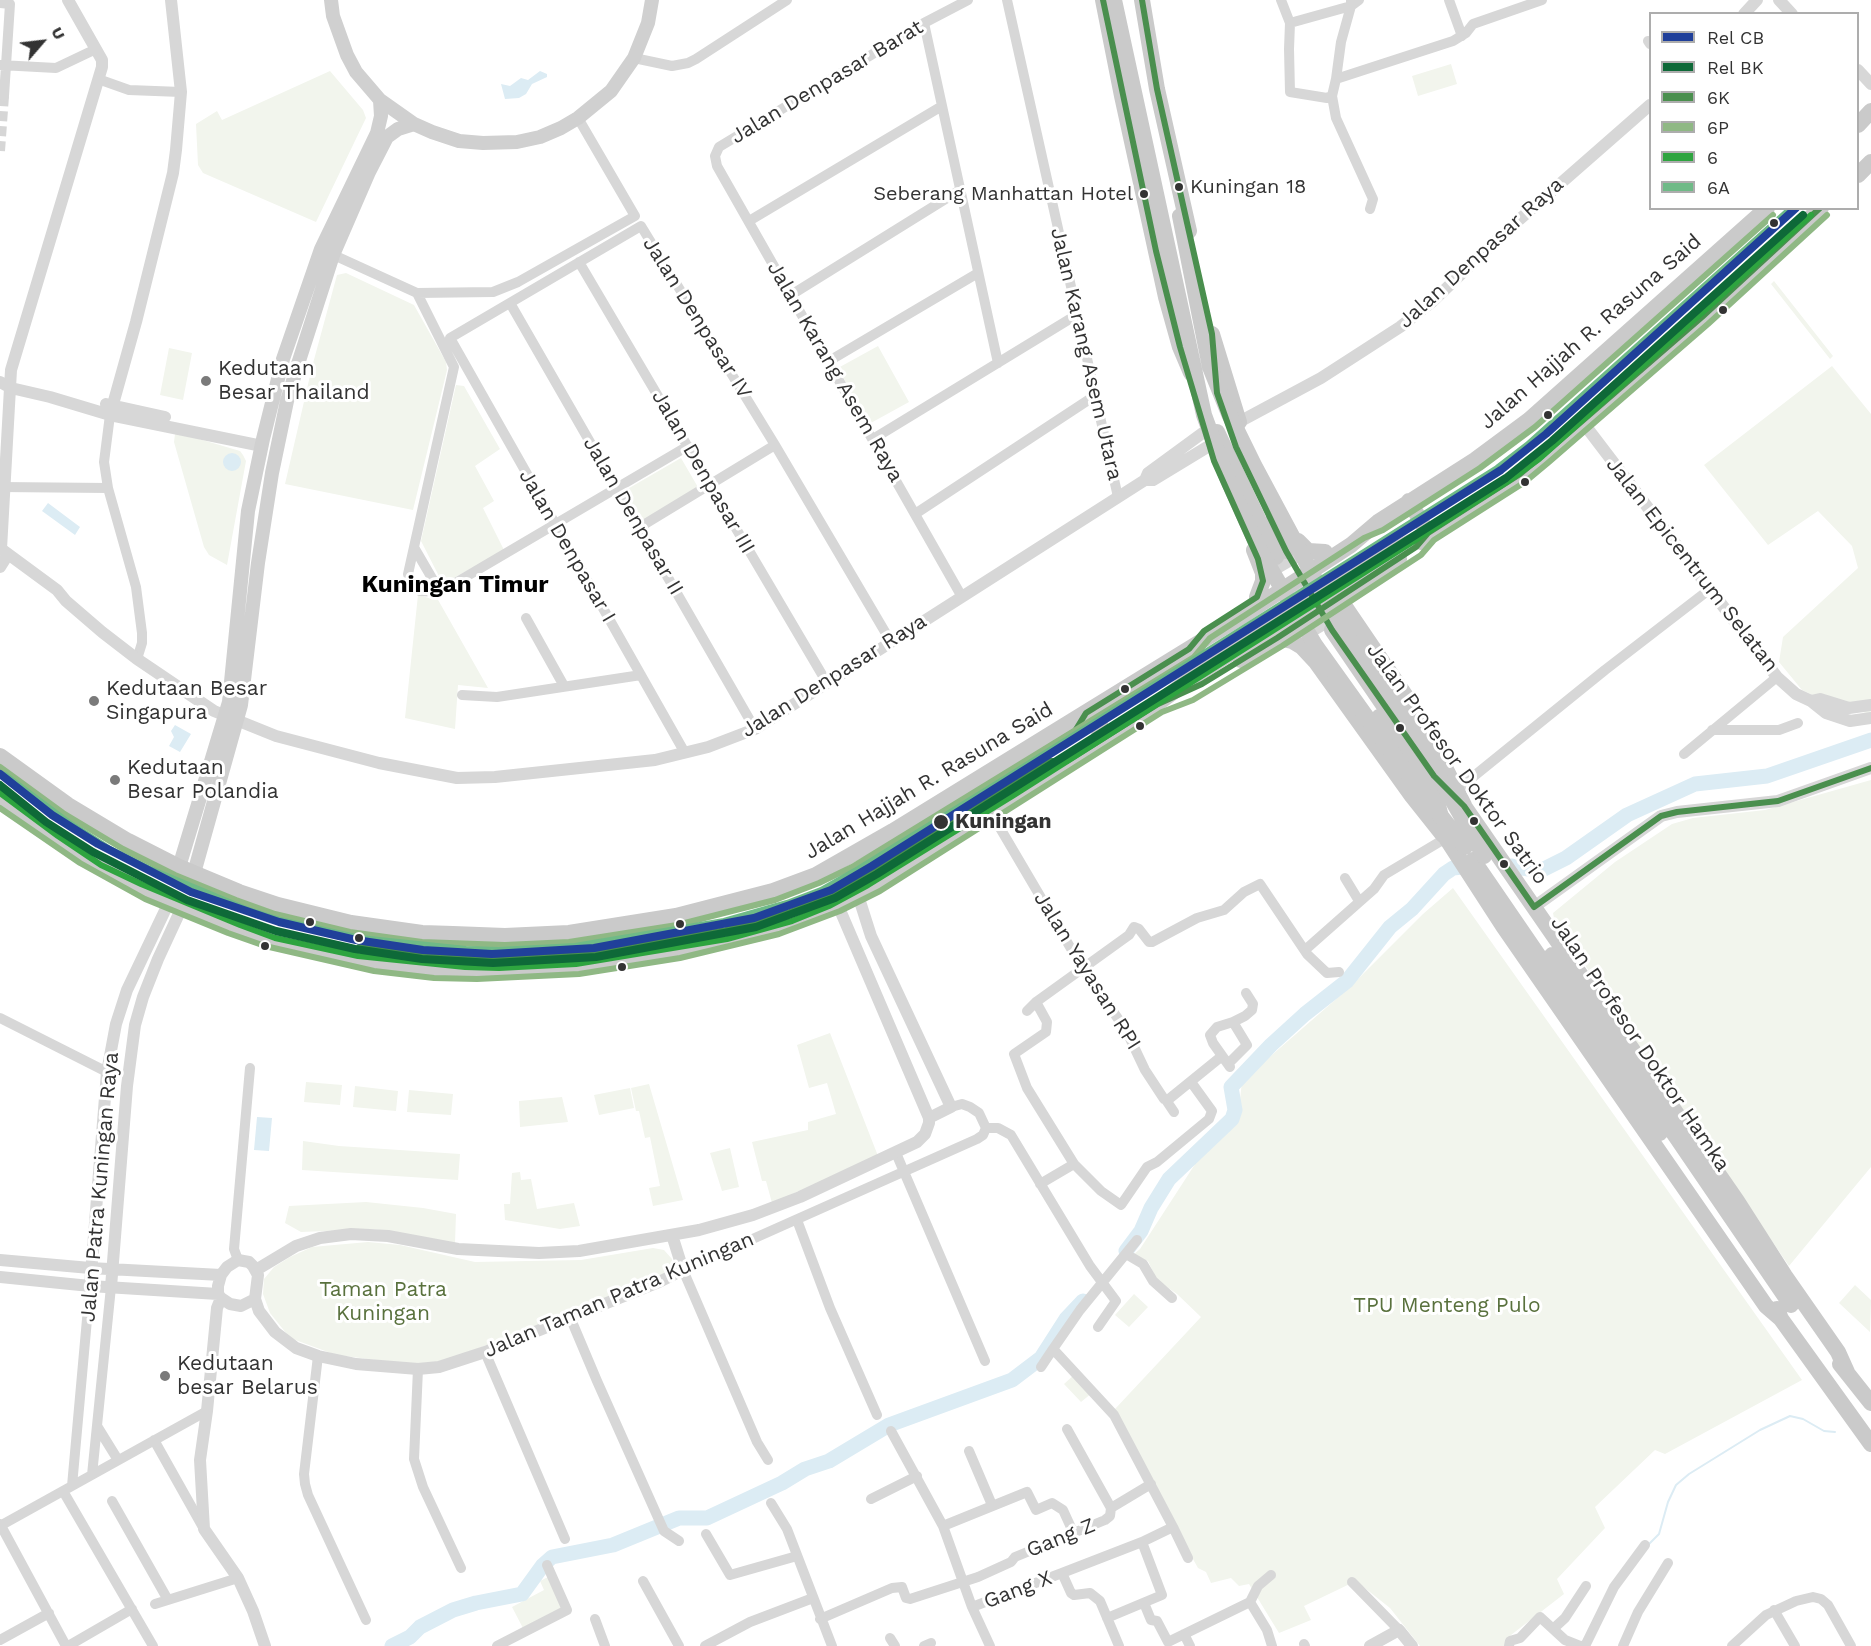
<!DOCTYPE html>
<html>
<head>
<meta charset="utf-8">
<style>
  body { margin:0 }
  #map { position:relative; width:1871px; height:1646px; overflow:hidden; background:#fff; font-family:"Work Sans",sans-serif }
  canvas { display:block }
  .legend { position:absolute; left:1649px; top:12px; width:210px; height:198px; box-sizing:border-box; background:#fff; border:2px solid #adadad; margin:0; padding:8px 10px; list-style:none; font-size:18px; color:#333 }
  .legend li { display:flex; align-items:center; gap:12px; height:30px }
  .legend b { width:30px; border:2px solid #adadad }
  .north { position:absolute; left:12px; top:12px; width:60px; height:60px; -webkit-text-stroke:4px #fff; paint-order:stroke; rotate:62deg; font-size:16px; font-weight:700; line-height:24px; text-align:center; color:#333 }
  .north::after { content:''; display:block; margin:auto; width:21px; height:27px; background:#333; clip-path:polygon(50% 0,100% 100%,50% 72%,0 100%) }
</style>
</head>
<body>
<div id="map">
<canvas width="1871" height="1646"></canvas>
<ul class="legend">
<li><b style="height:8px;background:#20409a"></b>Rel CB</li>
<li><b style="height:8px;background:#0e6938"></b>Rel BK</li>
<li><b style="height:8px;background:#4a8f4e"></b>6K</li>
<li><b style="height:8px;background:#8fb884"></b>6P</li>
<li><b style="height:8px;background:#2ea43f"></b>6</li>
<li><b style="height:8px;background:#6fba87"></b>6A</li>
</ul>
<div class="north">U</div>
</div>
<script>
const ctx = document.querySelector('canvas').getContext('2d');
ctx.lineJoin = 'round';
function fill(path, color) { ctx.fillStyle = color; ctx.fill(path, 'evenodd'); }
const shape = rows => new Path2D(rows.map(r => 'M' + r).join(''));
function strokePath(path, color, width, dash) { ctx.strokeStyle = color; ctx.lineWidth = width; ctx.lineCap = dash ? 'butt' : 'round'; ctx.setLineDash(dash || []); ctx.stroke(path); }
function label(font, color, halo, rows, align = 'center') {
  ctx.font = font + ' "Work Sans",sans-serif'; ctx.lineWidth = 6; ctx.setLineDash([]); ctx.textBaseline = 'middle'; ctx.strokeStyle = halo; ctx.fillStyle = color; for (const [text, x, y, turn = 0] of rows) {
    ctx.save(); ctx.translate(x, y); ctx.rotate((+turn || 0) * Math.PI / 180); ctx.textAlign = isNaN(turn) ? turn : align; if (halo) ctx.strokeText(text, 0, 0); ctx.fillText(text, 0, 0); ctx.restore();
  }
}
fill(shape([
  [1451,64,1457,84,1418,96,1412,76],
  [330,71,363,110,366,118,316,222,203,173,198,165,196,124,217,111,222,120],
  [346,273,414,305,446,362,447,370,413,510,285,484,312,367,337,275],
  [1774,281,1833,356,1830,359,1771,284],
  [878,346,909,402,869,424,838,368],
  [169,348,192,353,183,400,160,395],
  [1832,366,1871,414,1871,712,1867,713,1840,708,1802,690,1779,662,1783,637,1858,568,1852,546,1818,511,1768,545,1704,465],
  [456,385,464,386,500,449,475,466,494,501,483,508,504,550,443,584,421,541],
  [175,434,189,436,240,451,243,455,246,461,227,565,209,555,204,547,174,442],
  [681,458,699,489,642,523,624,491],
  [418,595,429,598,437,598,488,688,458,685,455,729,405,718],
  [1871,780,1871,1167,1789,1266,1633,1038,1554,918,1553,913,1615,862,1672,824,1693,818,1765,810],
  [1453,888,1802,1380,1665,1454,1655,1450,1595,1507,1605,1528,1557,1579,1564,1594,1511,1635,1504,1646,1420,1646,1390,1608,1356,1581,1304,1606,1311,1620,1279,1633,1249,1584,1239,1586,1231,1578,1211,1583,1206,1572,1198,1568,1151,1484,1115,1409,1201,1317,1177,1294,1157,1280,1148,1261,1133,1255,1140,1249,1201,1155,1238,1119,1242,1081,1350,987,1423,914],
  [830,1033,878,1156,772,1203,766,1181,762,1181,752,1142,808,1130,808,1122,836,1114,827,1083,809,1088,797,1045],
  [306,1082,342,1085,340,1105,304,1102],
  [649,1084,683,1200,653,1206,649,1188,660,1186,650,1137,645,1138,639,1111,636,1111,631,1088],
  [355,1086,398,1091,396,1111,353,1107],
  [630,1088,634,1108,599,1115,594,1095],
  [409,1090,453,1094,451,1115,407,1112],
  [562,1097,568,1122,520,1127,519,1101],
  [303,1141,339,1146,460,1154,458,1180,302,1170],
  [730,1148,739,1187,722,1191,710,1153],
  [520,1172,521,1180,531,1179,537,1209,574,1203,580,1226,560,1229,505,1220,504,1204,510,1204,512,1173],
  [366,1202,423,1208,456,1214,455,1243,374,1229,301,1232,285,1223,289,1206],
  [368,1242,400,1245,475,1262,581,1260,653,1248,664,1250,672,1259,671,1270,663,1276,554,1320,441,1362,409,1364,336,1355,290,1338,270,1313,263,1294,264,1279,274,1267,290,1257,312,1247],
  [1855,1285,1871,1300,1870,1332,1839,1303],
  [1134,1294,1148,1307,1129,1327,1115,1315],
  [1075,1374,1092,1393,1081,1402,1064,1384],
  [554,1574,571,1608,525,1632,512,1607,544,1590,540,1581]
]), '#f2f5ed');
fill(shape([
  [540,71,547,74,547,77,532,84,526,94,519,98,505,99,501,84,510,86,521,78,528,80],
  '223 462a9 9 0 1 1 18 0a9 9 0 1 1-18 0Z',
  [48,503,80,527,75,535,42,511],
  [175,725,191,734,180,752,169,746,174,737,171,731],
  [257,1117,272,1118,269,1151,254,1150]
]), '#dcecf4');
strokePath(shape([
  [1649,1544,1659,1534,1668,1502,1676,1485,1689,1474,1760,1430,1790,1416,1803,1419,1824,1431,1835,1432]
]), '#dcecf4', 2);
strokePath(shape([
  [1511,866,1540,871,1566,858,1627,815,1695,784,1767,776,1871,740],
  [1126,1251,1141,1231,1151,1208,1169,1179,1232,1119,1235,1110,1231,1087,1271,1045,1305,1014,1347,981,1390,927,1412,909,1444,874,1453,868,1463,867],
  [392,1646,410,1637,420,1627,453,1610,476,1603,522,1594,543,1565,552,1557,613,1545,679,1518,707,1518,782,1483,805,1469,829,1461,889,1425,1012,1380,1041,1358,1066,1319,1083,1301]
]), '#dcecf4', 15);
strokePath(shape([
  [0,151,4,96]
]), '#d6d6d6', 10, [10, 5]);
strokePath(shape([
  [1286,551,1308,589],
  [1276,557,1323,636]
]), '#d6d6d6', 16, [16, 8]);
strokePath(shape([
  [1007,0,1118,497],
  [1281,0,1290,23,1289,49,1290,92,1327,98,1332,96],
  [1351,0,1351,6,1341,42,1336,79,1332,96,1336,118,1373,199,1370,209],
  [1449,0,1462,36],
  [0,3,10,4,4,96],
  [924,23,998,363],
  [1290,23,1351,6,1359,0],
  [1648,41,1650,44],
  [634,58,672,66,688,63,696,59,787,0],
  [0,65,56,68,96,49],
  [98,79,129,90,181,92],
  [1336,79,1453,41,1466,33,1473,24,1542,0],
  [749,221,942,106],
  [327,252,417,293,493,292,518,282,635,216,578,118],
  [579,262,827,683],
  [417,293,454,367,408,574,411,585,420,591,440,592],
  [791,295,960,190],
  [510,303,755,729],
  [829,361,978,273],
  [110,415,104,462,108,488,136,587,142,633,142,643,137,659],
  [873,439,1078,314],
  [0,487,108,488],
  [915,514,1096,395],
  [640,527,775,445],
  [415,549,440,592],
  [440,592,688,446],
  [962,597,717,166,715,156,719,147,924,23,968,0],
  [526,618,564,686],
  [462,695,497,697,641,675],
  [1712,730,1779,730,1798,723],
  [685,753,450,338,641,226,775,445,891,642],
  [1684,754,1777,677],
  [1458,789,1605,670,1710,589],
  [990,811,1083,969,1126,1030,1145,1070,1164,1099,1169,1099,1222,1056],
  [1345,878,1359,901],
  [1305,950,1374,889,1384,875,1446,838],
  [1036,1002,1047,1022,1046,1032,1014,1054,1027,1088,1074,1164,1101,1191,1121,1205,1147,1167,1157,1162,1209,1119,1212,1111,1191,1082],
  [1027,1011,1036,1002,1129,935,1134,927,1139,929,1149,942,1152,942,1197,918,1224,910,1244,892,1260,884,1307,954,1327,973,1339,972],
  [0,1018,107,1072],
  [1228,1064,1247,1045,1233,1022],
  [1230,1067,1213,1043,1210,1035,1217,1027,1233,1022,1245,1016,1252,1010,1253,1004,1246,993],
  [1166,1100,1174,1112],
  [951,1107,962,1104,970,1107,979,1113,986,1128],
  [986,1128,998,1128,1011,1135,1090,1266,1116,1301,1098,1327],
  [896,1153,985,1361],
  [1040,1184,1074,1164],
  [797,1220,830,1308,877,1415],
  [1137,1240,1080,1310,1053,1349,1114,1415,1173,1527,1142,1542],
  [1126,1254,1143,1264,1153,1281,1172,1298],
  [238,1260,234,1249,250,1068],
  [570,1317,597,1381,664,1531,679,1541],
  [485,1352,565,1539],
  [318,1356,304,1474,305,1484,308,1495,366,1620],
  [1041,1367,1053,1349],
  [418,1369,414,1459,423,1487,461,1568],
  [97,1426,118,1460],
  [1067,1429,1111,1508],
  [891,1431,943,1526,972,1607,990,1646],
  [154,1440,204,1529],
  [969,1451,992,1505],
  [768,1460,757,1442,683,1270,977,1139,983,1135,986,1128],
  [92,1475,111,1287],
  [72,1486,90,1286],
  [63,1491,153,1646],
  [871,1499,917,1476],
  [112,1501,168,1600],
  [771,1503,787,1529,832,1646],
  [0,1524,66,1646],
  [0,1526,207,1411],
  [943,1526,1027,1492,1036,1510,1052,1503,1063,1510,1074,1534],
  [1173,1527,1188,1558],
  [706,1534,730,1575,797,1556],
  [1062,1573,1142,1542,1162,1595,1107,1618],
  [643,1581,679,1646],
  [1352,1582,1399,1630],
  [1250,1602,1267,1630,1272,1646],
  [1250,1602,1258,1586,1271,1575],
  [1144,1603,1151,1620,1157,1621,1168,1642,1250,1602],
  [155,1604,238,1578],
  [972,1607,1062,1573,1071,1593,1074,1595,1090,1593,1100,1601,1119,1646],
  [1774,1610,1795,1646],
  [595,1619,605,1646],
  [820,1619,892,1588,902,1587,906,1598,910,1599,978,1577,1011,1562,1015,1557,1105,1520,1110,1516,1111,1508,1151,1484],
  [1553,1629,1565,1618,1586,1586],
  [1184,1634,1190,1646],
  [890,1638,895,1646],
  [0,1640,49,1613],
  [1304,1644,1305,1646],
  [68,1646,132,1609],
  [497,1646,567,1610,547,1565],
  [705,1646,750,1622,813,1598],
  [924,1646,931,1643],
  [1509,1646,1510,1641,1520,1638,1540,1617,1565,1640,1580,1646],
  [1583,1646,1586,1644,1614,1587,1645,1545],
  [1623,1646,1638,1612,1668,1563],
  [1732,1646,1766,1615,1796,1601,1813,1597,1821,1599,1828,1605,1851,1646]
]), '#d7d7d7', 10);
strokePath(shape([
  [1779,0,1792,14],
  [1744,14,1757,0],
  [1858,70,1871,84],
  [0,382,11,388,50,397,110,415,262,446],
  [106,404,165,417],
  [110,415,136,322,173,173,176,150,181,92,171,0],
  [1581,420,1777,677,1796,694,1811,701,1826,713,1850,721,1871,718],
  [1239,422,1321,378,1400,327,1433,301,1504,233,1650,105],
  [1145,480,1153,480,1209,446],
  [0,548,57,590,66,601,102,632,137,659,214,711,276,736,379,763,457,778,495,777,655,760,708,747,755,729,1145,480,1148,473,1204,432],
  [1,549,11,370,102,67,102,60,68,0],
  [0,567,5,559],
  [1811,701,1820,699,1849,708,1871,705],
  [857,892,871,936,951,1107,929,1118],
  [1534,907,1661,816,1677,812,1778,801,1871,768],
  [0,1260,90,1268,221,1275],
  [238,1260,249,1262,253,1266,258,1275,255,1299,241,1306,230,1304,221,1298,218,1294,218,1286,221,1275,227,1267,238,1260],
  [256,1270,296,1246,320,1238,351,1234,388,1236,458,1249,539,1253,579,1251,699,1230,753,1215,800,1197,917,1142,925,1134,929,1123,929,1118,837,903],
  [0,1277,90,1286,218,1294],
  [90,1286,107,1072,116,1024,127,990,170,900],
  [111,1287,127,1086,135,1025,143,997,158,959,183,905],
  [221,1298,217,1308,207,1411,200,1460,204,1529,238,1578,253,1611,265,1646],
  [255,1299,259,1311,275,1332,296,1348,318,1356,356,1364,418,1369,439,1367,485,1352,659,1282,683,1270,672,1235],
  [1370,1646,1399,1630,1412,1646]
]), '#d7d7d7', 12);
strokePath(shape([
  [331,0,333,16,347,55,356,72,380,100,414,124,432,132,459,141,483,143,517,142,540,137,561,128,578,118,611,91,634,58,648,23,652,0],
  [179,867,229,702,248,511,263,439,283,359,321,249,377,133,381,116,380,100],
  [194,873,241,705,258,563,272,473,287,401,298,364,333,255,369,172,387,137,398,129,414,124]
]), '#d0d0d0', 14);
strokePath(shape([
  [1103,0,1122,96,1166,297,1180,347,1191,373],
  [1142,0,1157,89,1189,231],
  [1858,125,1871,111],
  [1858,175,1871,162],
  [1212,334,1239,422],
  [1217,432,1276,557],
  [1272,522,1286,551],
  [1298,541,1308,551,1325,552],
  [1421,542,1428,533,1520,474,1543,455,1702,317,1821,208],
  [1254,550,1263,573,1263,581,1257,597],
  [1339,598,1418,714,1464,805],
  [1332,630,1397,725],
  [1277,638,1292,641,1302,647,1316,662,1412,796,1443,835],
  [1241,660,1399,559],
  [1086,713,1097,718,1100,722,1099,741],
  [1379,717,1436,797,1446,838,1503,926,1766,1306,1781,1319],
  [0,756,68,805,128,841,179,867,239,892,278,905,351,923,422,933,453,934,505,936,569,933,676,916,773,891,816,875,893,831,1239,618,1351,545,1378,522,1475,460,1529,420,1767,208],
  [1454,796,1464,806,1737,1201,1785,1276,1838,1352,1847,1372],
  [0,797,85,856,148,891,231,925,268,937,318,950,375,962,435,969,538,969,579,965,623,959,727,939,776,926,803,917,837,903,875,883,1150,709,1196,675,1389,553,1428,533,1409,501],
  [1473,860,1660,1133],
  [505,936,496,946,495,951,499,959,508,970],
  [1552,955,1791,1305],
  [1777,1309,1781,1319,1871,1444],
  [1840,1364,1871,1403]
]), '#cacaca', 16);
strokePath(shape([
  [1114,0,1204,415,1228,480,1259,549,1315,645,1398,761,1465,847],
  [1180,216,1210,367,1229,414,1254,465,1339,624,1425,752,1484,856]
]), '#cacaca', 16);
strokePath(shape([
  [1142,0,1157,89,1212,334,1217,393,1236,447,1286,551,1332,630,1434,776,1464,806,1534,907,1661,816,1677,812,1778,801,1871,768],
  [1040,753,1075,731,1086,713,1189,649,1204,631,1257,597,1263,581,1258,559,1214,461,1180,347,1156,251,1103,0],
  [359,947,465,958,499,959,576,955,726,930,790,912,843,889,1050,761,1067,761,1158,704,1202,684,1277,638,1416,547,1428,533,1520,474,1543,455,1702,317,1820,208]
]), '#4a8f4e', 6);
strokePath(shape([
  [0,767,63,813,123,849,175,875,236,900,275,914,350,932,422,942,505,945,569,942,677,925,775,900,819,883,852,867,1069,734,1194,657,1210,638,1364,538,1383,530,1480,468,1535,427,1773,215],
  [0,808,80,863,145,899,228,933,265,946,374,971,434,978,477,979,579,974,680,958,779,934,840,911,880,891,1162,712,1193,700,1282,646,1421,555,1434,540,1525,482,1549,462,1708,324,1827,215]
]), '#8fb884', 6);
strokePath(shape([
  [0,793,58,836,101,865,141,884,240,925,275,938,358,956,465,967,499,968,576,964,727,939,792,921,829,906,868,885,1014,795,1507,482,1539,459,1811,215]
]), '#2ea43f', 6);
strokePath(shape([
  [5,775,68,822,110,849,148,868,246,909,280,920,360,938,466,949,499,950,575,946,724,921,787,903,821,890,858,869,1004,779,1497,468,1527,445,1791,208]
]), '#6fba87', 6);
strokePath(shape([
  [0,774,52,815,98,844,191,892,279,922,356,940,423,950,492,954,594,948,754,918,831,890,872,866,1501,470,1546,434,1796,208]
]), '#20409a', 8);
strokePath(shape([
  [0,785,46,822,93,852,187,900,276,931,355,949,422,959,493,963,596,957,756,927,835,898,877,874,1506,478,1552,441,1803,215]
]), '#0e6938', 8);
for (const [x, y, r, color] of [
  [1179,187,5,"#333"],
  [1144,194,5,"#333"],
  [1774,223,5,"#333"],
  [1723,310,5,"#333"],
  [206,381,6,"#7a7a7a"],
  [1548,415,5,"#333"],
  [1525,482,5,"#333"],
  [1125,689,5,"#333"],
  [94,701,6,"#7a7a7a"],
  [1140,726,5,"#333"],
  [1400,728,5,"#333"],
  [115,780,6,"#7a7a7a"],
  [1474,821,5,"#333"],
  [941,822,8,"#333"],
  [1504,864,5,"#333"],
  [310,922,5,"#333"],
  [680,924,5,"#333"],
  [359,938,5,"#333"],
  [265,946,5,"#333"],
  [622,967,5,"#333"],
  [165,1376,6,"#7a7a7a"]
]) { const dot = new Path2D(); dot.arc(x, y, r, 0, 2 * Math.PI); ctx.fillStyle = color; ctx.fill(dot); strokePath(dot, '#fff', 2); }
label('20px', '#333', '#fff', [
  ["Kuningan 18",1190,187],
  ["Seberang Manhattan Hotel",1133,194,"right"]
], 'left');
label('21px', '#333', '#fff', [
  ["Jalan Denpasar Barat",827,82,-31],
  ["Jalan Denpasar Raya",1481,253,-42],
  ["Jalan Denpasar IV",697,318,58],
  ["Jalan Hajjah R. Rasuna Said",1591,332,-41],
  ["Jalan Karang Asem Utara",1086,354,77],
  ["Jalan Karang Asem Raya",835,372,60],
  ["Jalan Denpasar III",703,472,60],
  ["Jalan Denpasar II",633,516,60],
  ["Jalan Denpasar I",567,546,60],
  ["Jalan Epicentrum Selatan",1692,565,52],
  ["Jalan Denpasar Raya",834,676,-32],
  ["Jalan Profesor Doktor Satrio",1457,764,54],
  ["Jalan Hajjah R. Rasuna Said",929,781,-31],
  ["Jalan Yayasan RPI",1087,971,58],
  ["Jalan Profesor Doktor Hamka",1640,1044,56],
  ["Jalan Patra Kuningan Raya",100,1187,-85],
  ["Jalan Taman Patra Kuningan",619,1295,-23],
  ["Gang Z",1061,1538,-22],
  ["Gang X",1018,1590,-21]
]);
label('21px', '#333', '#fff', [
  ["Kedutaan",218,369],
  ["Besar Thailand",218,393],
  ["Kedutaan Besar",106,689],
  ["Singapura",106,713],
  ["Kedutaan",127,768],
  ["Besar Polandia",127,792],
  ["Kedutaan",177,1364],
  ["besar Belarus",177,1388]
], 'left');
label('bold 21px', '#333', '#fff', [
  ["Kuningan",955,822]
], 'left');
label('21px', '#59713d', '#fff', [
  ["Taman Patra",383,1290],
  ["Kuningan",383,1314],
  ["TPU Menteng Pulo",1447,1306]
]);
label('bold 24px', '#000', '#fff', [
  ["Kuningan Timur",455,585]
]);
</script>
</body>
</html>
